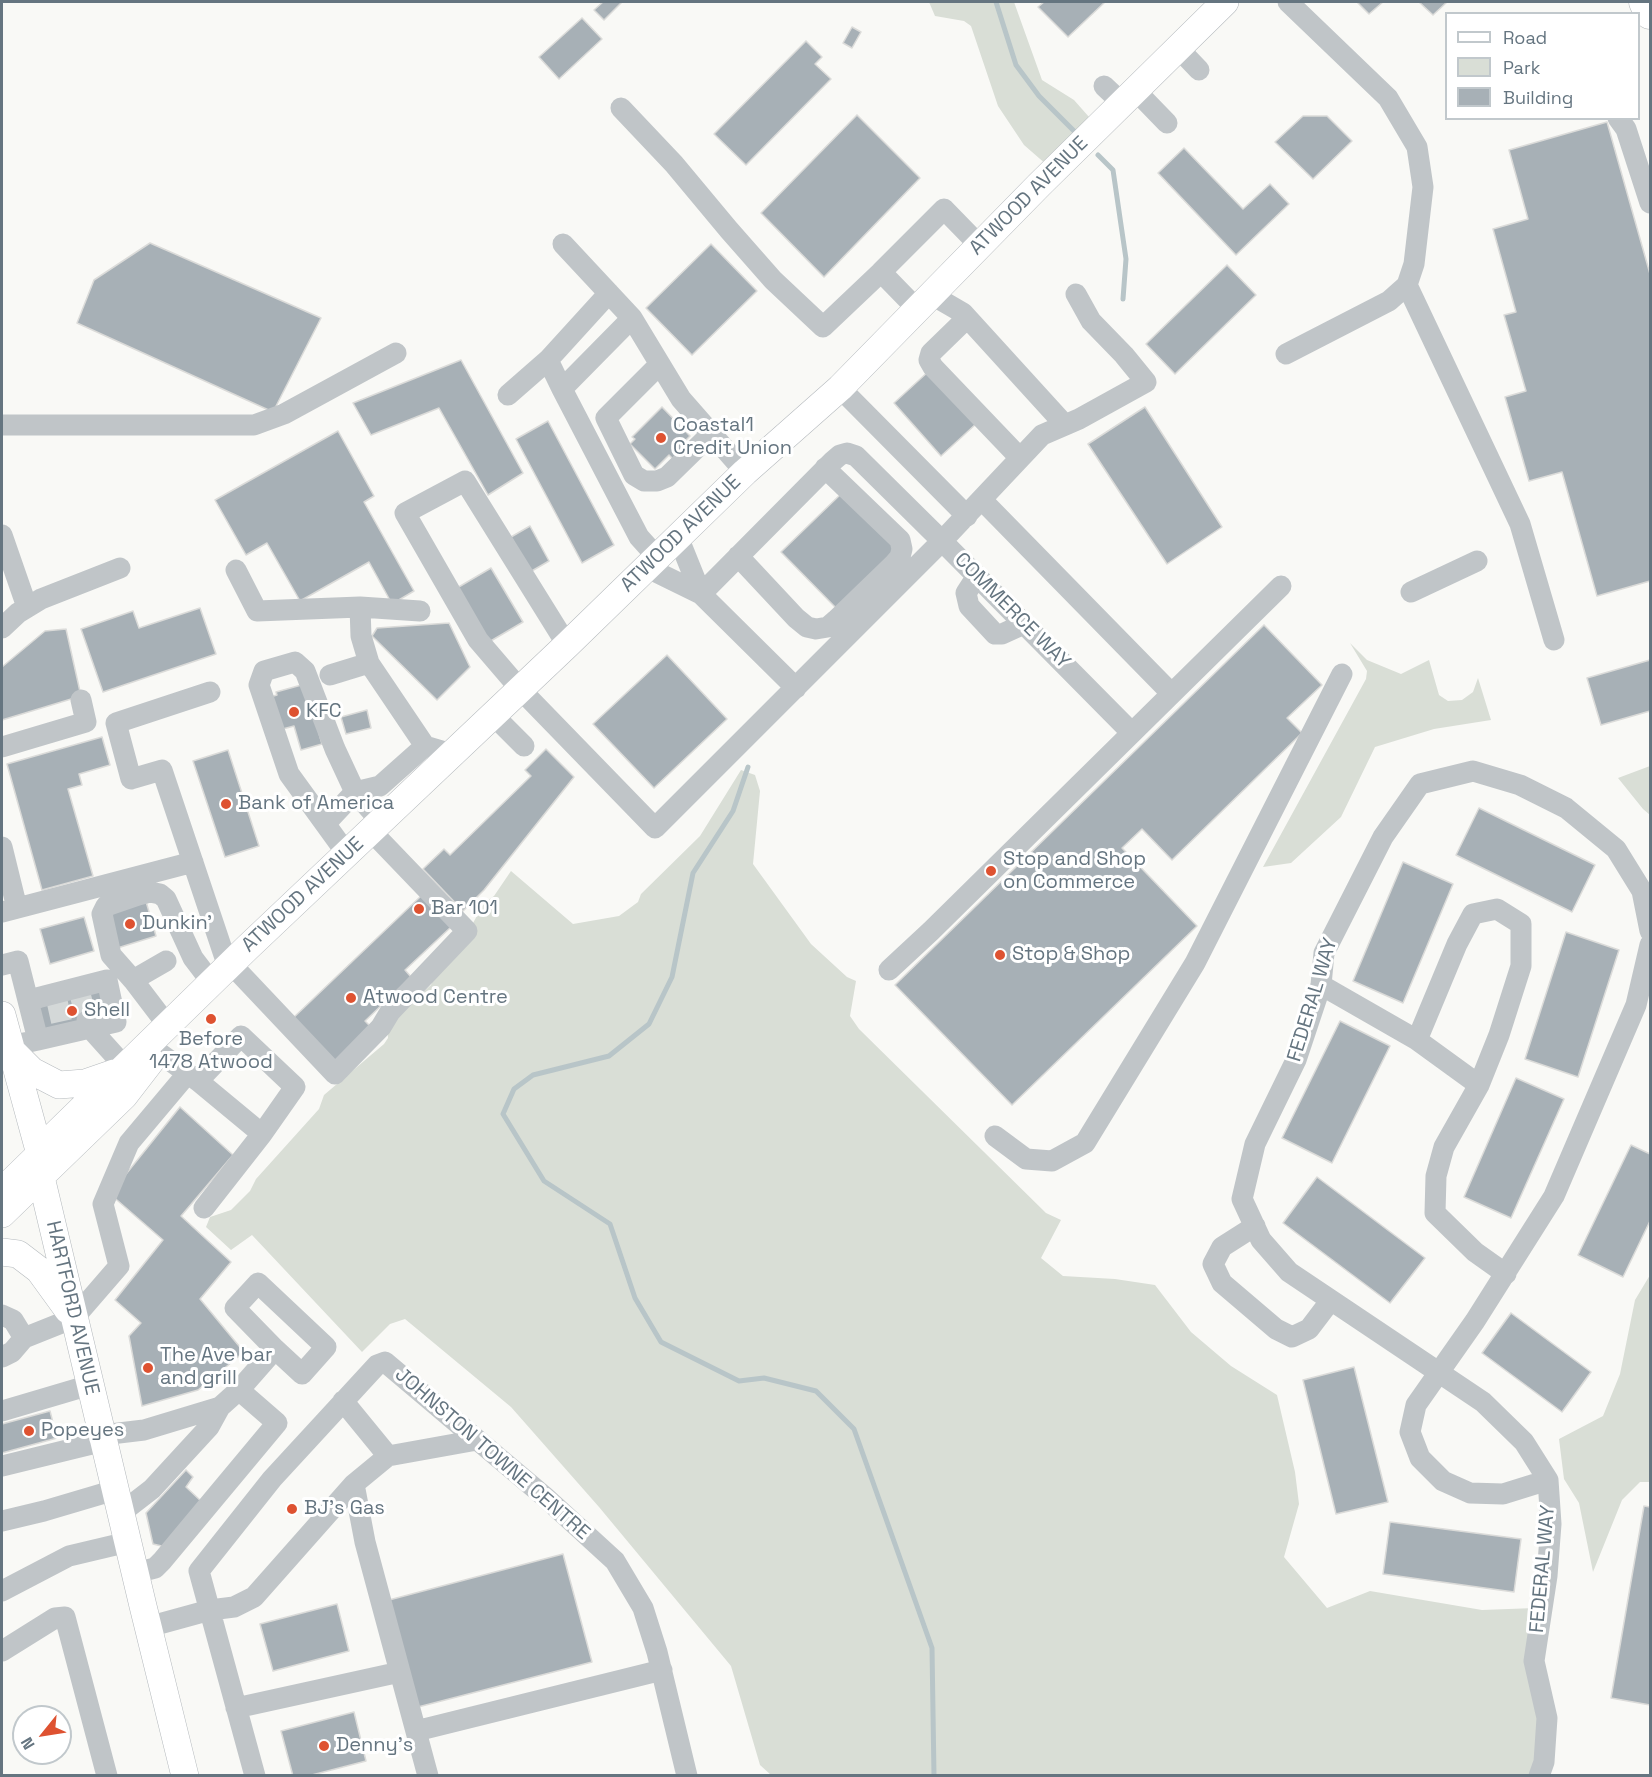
<!DOCTYPE html>
<html>
<head>
<meta charset="utf-8">
<style>
  body { margin:0 }
  #map { position:relative; width:1652px; height:1777px; overflow:hidden; background:#f9f9f6; font-family:"Space Grotesk",sans-serif }
  canvas { display:block }
  .frame { position:absolute; inset:0; border:3px solid #657580; pointer-events:none }
  .legend { position:absolute; left:1445px; top:12px; width:195px; height:108px; box-sizing:border-box; background:#fff; border:2px solid #c1c8cc; margin:0; padding:8px 10px; list-style:none; font-size:18px; color:#657580 }
  .legend li { display:flex; align-items:center; gap:12px; height:30px }
  .legend b { width:30px; border:2px solid #c1c8cc }
  .north { position:absolute; left:12px; top:1705px; width:60px; height:60px; box-sizing:border-box; background:#fff; border:2px solid #c1c8cc; border-radius:50%; rotate:240deg; font-size:16px; font-weight:700; line-height:24px; text-align:center; color:#657580 }
  .north::after { content:''; display:block; margin:auto; width:21px; height:27px; background:#de5231; clip-path:polygon(50% 0,100% 100%,50% 72%,0 100%) }
</style>
</head>
<body>
<div id="map">
<canvas width="1652" height="1777"></canvas>
<div class="frame"></div>
<ul class="legend">
<li><b style="height:8px;background:#fff"></b>Road</li>
<li><b style="height:16px;background:#d9ded6"></b>Park</li>
<li><b style="height:16px;background:#a7b0b6"></b>Building</li>
</ul>
<div class="north">N</div>
</div>
<script>
const ctx = document.querySelector('canvas').getContext('2d');
ctx.lineJoin = 'round';
function fill(path, color) { ctx.fillStyle = color; ctx.fill(path, 'evenodd'); }
const shape = rows => new Path2D(rows.map(r => 'M' + r).join(''));
function strokePath(path, color, width, dash) { ctx.strokeStyle = color; ctx.lineWidth = width; ctx.lineCap = dash ? 'butt' : 'round'; ctx.setLineDash(dash || []); ctx.stroke(path); }
function label(font, color, halo, rows, align = 'center') {
  ctx.font = font + ' "Space Grotesk",sans-serif'; ctx.lineWidth = 6; ctx.setLineDash([]); ctx.textBaseline = 'middle'; ctx.strokeStyle = halo; ctx.fillStyle = color; for (const [text, x, y, turn = 0] of rows) {
    ctx.save(); ctx.translate(x, y); ctx.rotate((+turn || 0) * Math.PI / 180); ctx.textAlign = isNaN(turn) ? turn : align; if (halo) ctx.strokeText(text, 0, 0); ctx.fillText(text, 0, 0); ctx.restore();
  }
}
fill(shape([
  [929,2,1014,2,1042,80,1074,100,1097,126,1055,172,1024,145,998,106,971,26,964,21,935,16],
  [1350,643,1367,660,1401,674,1429,660,1439,695,1448,701,1462,700,1473,692,1478,678,1491,720,1434,729,1375,747,1341,817,1291,863,1263,867,1366,679,1367,671],
  [1650,766,1650,815,1643,809,1618,778],
  [741,770,755,775,760,791,753,864,811,944,847,977,856,981,850,1016,859,1029,1046,1213,1061,1220,1041,1258,1063,1276,1115,1279,1155,1285,1191,1332,1231,1366,1277,1395,1295,1472,1299,1504,1284,1557,1327,1608,1370,1591,1482,1610,1535,1608,1539,1748,1532,1775,771,1775,760,1765,731,1666,599,1507,511,1407,405,1319,390,1324,362,1352,252,1235,231,1250,206,1227,210,1217,231,1210,250,1191,256,1179,319,1109,324,1095,384,1044,388,1038,387,1025,431,985,438,963,467,934,484,903,494,896,511,871,573,924,619,916,638,902,641,894,700,836],
  [1650,1275,1650,1482,1640,1482,1622,1500,1593,1572,1579,1503,1564,1479,1559,1439,1603,1416,1620,1374,1635,1300]
]), '#d9ded6');
strokePath(shape([
  [996,2,1016,65,1039,96,1074,131],
  [1098,155,1113,170,1126,259,1123,299],
  [748,767,733,811,693,873,672,977,649,1024,609,1056,533,1075,514,1089,503,1114,544,1181,610,1224,635,1298,661,1342,739,1381,764,1378,816,1391,854,1429,932,1648,934,1776]
]), '#b8c5c8', 5);
const building = shape([
  [603,2,622,2,604,20,594,10,603,2],
  [1044,2,1105,2,1068,37,1038,7,1044,2],
  [1357,2,1383,2,1369,14,1357,2],
  [1419,2,1447,2,1433,15,1419,2],
  [582,18,602,39,559,79,539,57,582,18],
  [852,27,861,32,852,48,843,43,852,27],
  [806,41,822,57,815,64,831,79,746,165,714,134,806,41],
  [857,115,920,178,824,277,761,213,857,115],
  [1303,116,1327,116,1352,141,1313,179,1275,142,1303,116],
  [1607,122,1650,274,1650,581,1597,596,1562,472,1529,481,1505,397,1526,391,1504,315,1516,312,1493,229,1528,219,1509,150,1607,122],
  [1184,148,1243,209,1270,184,1289,204,1236,255,1158,173,1184,148],
  [150,243,321,318,273,412,77,323,94,280,150,243],
  [711,244,757,291,692,355,646,308,711,244],
  [1227,265,1256,295,1175,374,1146,344,1227,265],
  [461,360,523,473,488,495,439,408,371,435,353,403,461,360],
  [930,370,977,423,941,456,894,403,930,370],
  [662,407,690,436,684,442,695,454,681,467,669,455,655,469,630,444,635,439,632,437,662,407],
  [1145,407,1222,527,1167,564,1088,444,1145,407],
  [548,421,614,545,582,563,516,439,548,421],
  [338,431,374,496,364,502,414,591,392,604,369,562,300,601,267,543,246,555,215,500,338,431],
  [843,492,893,543,896,554,839,611,781,552,843,492],
  [530,526,549,561,530,572,511,537,530,526],
  [491,568,523,622,489,642,457,588,491,568],
  [200,608,216,654,103,692,81,629,133,611,139,628,200,608],
  [449,623,470,667,437,700,372,636,377,628,449,623],
  [1264,625,1322,685,1287,718,1302,733,1172,860,1142,829,1122,848,1197,926,1012,1105,895,985,1264,625],
  [66,629,81,696,2,720,2,667,45,631,66,629],
  [667,655,727,719,654,788,593,724,667,655],
  [1650,660,1650,711,1601,725,1587,678,1650,660],
  [305,684,322,744,301,750,294,726,279,730,270,697,277,695,276,692,305,684],
  [367,710,371,728,346,734,341,717,367,710],
  [102,737,110,765,79,774,82,785,68,789,93,876,42,890,7,764,102,737],
  [546,749,574,777,484,890,463,911,423,869,444,849,450,855,531,776,525,770,546,749],
  [228,750,259,846,225,857,193,761,228,750],
  [1479,808,1595,865,1572,912,1456,855,1479,808],
  [1403,862,1453,884,1403,1003,1353,981,1403,862],
  [421,896,451,927,405,970,411,977,365,1021,371,1027,332,1064,291,1020,421,896],
  [145,898,156,936,111,950,106,912,145,898],
  [84,917,94,951,50,964,40,929,84,917],
  [1566,932,1619,950,1578,1077,1525,1059,1566,932],
  [102,988,111,1014,41,1035,33,1009,102,988],
  [1340,1021,1390,1046,1332,1163,1282,1138,1340,1021],
  [1516,1078,1564,1099,1511,1218,1464,1197,1516,1078],
  [180,1107,233,1155,181,1216,231,1262,200,1299,244,1352,198,1390,142,1406,129,1336,141,1323,115,1300,163,1240,110,1194,180,1107],
  [1631,1145,1650,1154,1650,1221,1623,1277,1578,1255,1631,1145],
  [1317,1177,1425,1258,1390,1303,1283,1223,1317,1177],
  [1511,1313,1591,1372,1562,1412,1482,1353,1511,1313],
  [1354,1367,1388,1502,1336,1514,1303,1380,1354,1367],
  [50,1411,57,1438,2,1453,2,1424,50,1411],
  [186,1470,193,1477,186,1487,202,1502,166,1547,153,1544,146,1513,186,1470],
  [1644,1506,1650,1507,1650,1705,1611,1698,1644,1506],
  [1390,1522,1521,1539,1514,1592,1383,1574,1390,1522],
  [563,1554,592,1662,418,1707,389,1600,563,1554],
  [337,1604,349,1651,273,1671,260,1624,337,1604],
  [354,1712,366,1761,308,1776,293,1776,281,1731,354,1712]
]);
fill(building, '#a7b0b6');
strokePath(building, '#dbdbd9', 1.5);
strokePath(shape([
  [80,994,87,1021],
  [57,1001,63,1028]
]), '#d4d8d8', 21, [21, 10]);
const major = shape([
  [2,1015,40,1154,41,1177,143,1606,185,1776],
  [12,1051,32,1071,59,1085,85,1083,114,1073],
  [2,1191,40,1154,54,1136,247,948,567,645,745,472,840,388,1039,185,1225,2],
  [2,1214,124,1096,151,1061],
  [2,1252,18,1254,39,1270,68,1310]
]);
const highway = shape([
  [1645,2,1650,13]
]);
strokePath(major, '#b4b9bd', 28);
strokePath(highway, '#b4b8bb', 33);
strokePath(shape([
  [1178,48,1199,70],
  [1104,86,1122,103],
  [1135,90,1167,123],
  [621,108,674,164,729,230,773,280,823,327,881,272,917,309],
  [1618,118,1626,129,1650,203],
  [563,244,632,318],
  [881,272,944,209,980,246],
  [1407,285,1520,524,1554,640],
  [932,295,963,313,1065,425],
  [967,318,931,353,929,360,933,367,1020,458],
  [1286,354,1389,301,1407,285,1414,264,1423,187,1417,147,1388,98,1288,2],
  [660,364,606,418,634,475,644,481,657,481,667,477,711,434],
  [840,388,967,516],
  [562,389,548,360,609,293],
  [508,395,548,360],
  [2,425,254,425,284,414,396,353],
  [982,500,1171,693],
  [2,535,27,607],
  [678,537,701,594],
  [738,556,796,618,807,627,816,629,828,627,836,620,894,564,900,557,902,549,900,540,825,468],
  [657,557,639,537,562,389,632,318,681,399,745,472],
  [646,567,701,594,796,688],
  [236,570,257,611,360,607,361,636,369,663],
  [977,576,966,593,969,606,995,634,1002,634,1024,624],
  [1411,592,1477,561],
  [701,594,833,461,840,455,847,453,856,456,942,541,1131,732],
  [360,607,420,611],
  [2,628,18,613,41,599,120,568],
  [567,645,465,481,405,513,478,640,520,689,655,828,942,541,1042,435,1079,419,1146,382,1124,355,1091,321,1076,294],
  [330,675,369,663,425,746],
  [210,692,116,723,131,779,162,770,228,967],
  [493,715,524,746],
  [2,747,86,722,81,700],
  [325,824,355,792,380,786,425,746,452,754],
  [2,847,17,908],
  [347,854,289,774,259,685,264,671,295,662,305,671,335,749,355,792,381,822],
  [2,912,193,862],
  [231,964,335,1074,381,1027,390,1012,467,931,371,831],
  [2,965,18,961,38,1040,24,1043],
  [889,970,931,931,1281,586],
  [133,980,166,961],
  [1321,985,1417,1040],
  [29,1000,107,980,116,1022,38,1040],
  [87,1021,90,1028,125,1067],
  [168,1026,133,980,111,955,102,914,106,906,138,895,150,892,160,894,166,899,193,958,212,983],
  [158,1052,198,1081,262,1134,204,1208],
  [198,1081,241,1036,295,1087,262,1134],
  [1479,1085,1417,1040,1457,944,1473,914,1497,909,1521,924,1521,966,1499,1035,1479,1085,1444,1147,1436,1176,1435,1213,1475,1252,1506,1274],
  [995,1136,1026,1159,1052,1161,1085,1143,1195,963,1342,674],
  [1255,1226,1222,1247,1213,1264,1222,1283,1276,1329,1292,1337,1309,1329,1331,1300],
  [2,1315,13,1320,24,1338],
  [2,1357,12,1352,24,1338,74,1318,119,1266,103,1204,129,1143,187,1074],
  [343,1401,388,1456],
  [2,1411,90,1385],
  [102,1435,144,1430,220,1407,239,1390,275,1349,302,1374,326,1347,258,1283,235,1308,275,1349],
  [2,1466,104,1441],
  [1548,1480,1503,1494,1470,1493,1443,1481,1420,1458,1410,1432,1416,1405,1475,1321,1554,1196,1636,1005,1650,945],
  [354,1484,365,1542,428,1776],
  [121,1513,152,1489,209,1427,220,1407],
  [2,1521,44,1511,115,1490],
  [135,1573,155,1568,162,1561,277,1423,239,1390],
  [2,1591,69,1556,128,1542],
  [148,1627,210,1610,234,1607,254,1597,354,1484,388,1456,477,1440],
  [2,1651,55,1618,65,1617,107,1776],
  [236,1708,400,1672],
  [416,1731,662,1670],
  [255,1776,199,1571,272,1479,377,1365,385,1362,545,1497,615,1561,643,1608,657,1652,687,1776],
  [1539,1776,1544,1762,1547,1718,1534,1661,1547,1576,1551,1524,1548,1480,1524,1442,1483,1402,1289,1272,1261,1240,1242,1199,1255,1144,1296,1060,1321,985,1324,953,1383,837,1420,784,1473,771,1520,785,1566,808,1616,849,1642,891,1650,931]
]), '#c0c5c8', 21);
strokePath(major, '#fff', 27);
strokePath(highway, '#fff', 32);
for (const [x, y, r, color] of [
  [661,438,6,"#de5231"],
  [294,712,6,"#de5231"],
  [226,804,6,"#de5231"],
  [991,871,6,"#de5231"],
  [419,909,6,"#de5231"],
  [130,924,6,"#de5231"],
  [1000,955,6,"#de5231"],
  [351,998,6,"#de5231"],
  [72,1011,6,"#de5231"],
  [211,1019,6,"#de5231"],
  [148,1368,6,"#de5231"],
  [29,1431,6,"#de5231"],
  [292,1509,6,"#de5231"],
  [324,1746,6,"#de5231"]
]) { const dot = new Path2D(); dot.arc(x, y, r, 0, 2 * Math.PI); ctx.fillStyle = color; ctx.fill(dot); strokePath(dot, '#fff', 2); }
label('20px', '#657580', '#fff', [
  ["ATWOOD AVENUE",1029,196,-45],
  ["ATWOOD AVENUE",681,534,-44],
  ["COMMERCE WAY",1012,611,45],
  ["ATWOOD AVENUE",303,895,-43],
  ["FEDERAL WAY",1313,1000,-73],
  ["HARTFORD AVENUE",72,1308,77],
  ["JOHNSTON TOWNE CENTRE",492,1454,41],
  ["FEDERAL WAY",1543,1569,-85]
]);
label('20px', '#657580', '#fff', [
  ["Coastal1",673,426],
  ["Credit Union",673,449],
  ["KFC",306,712],
  ["Bank of America",238,804],
  ["Stop and Shop",1003,860],
  ["on Commerce",1003,883],
  ["Bar 101",431,909],
  ["Dunkin'",142,924],
  ["Stop & Shop",1012,955],
  ["Atwood Centre",363,998],
  ["Shell",84,1011],
  ["Before",211,1040,"center"],
  ["1478 Atwood",211,1063,"center"],
  ["The Ave bar",160,1356],
  ["and grill",160,1379],
  ["Popeyes",41,1431],
  ["BJ's Gas",304,1509],
  ["Denny's",336,1746]
], 'left');
</script>
</body>
</html>
